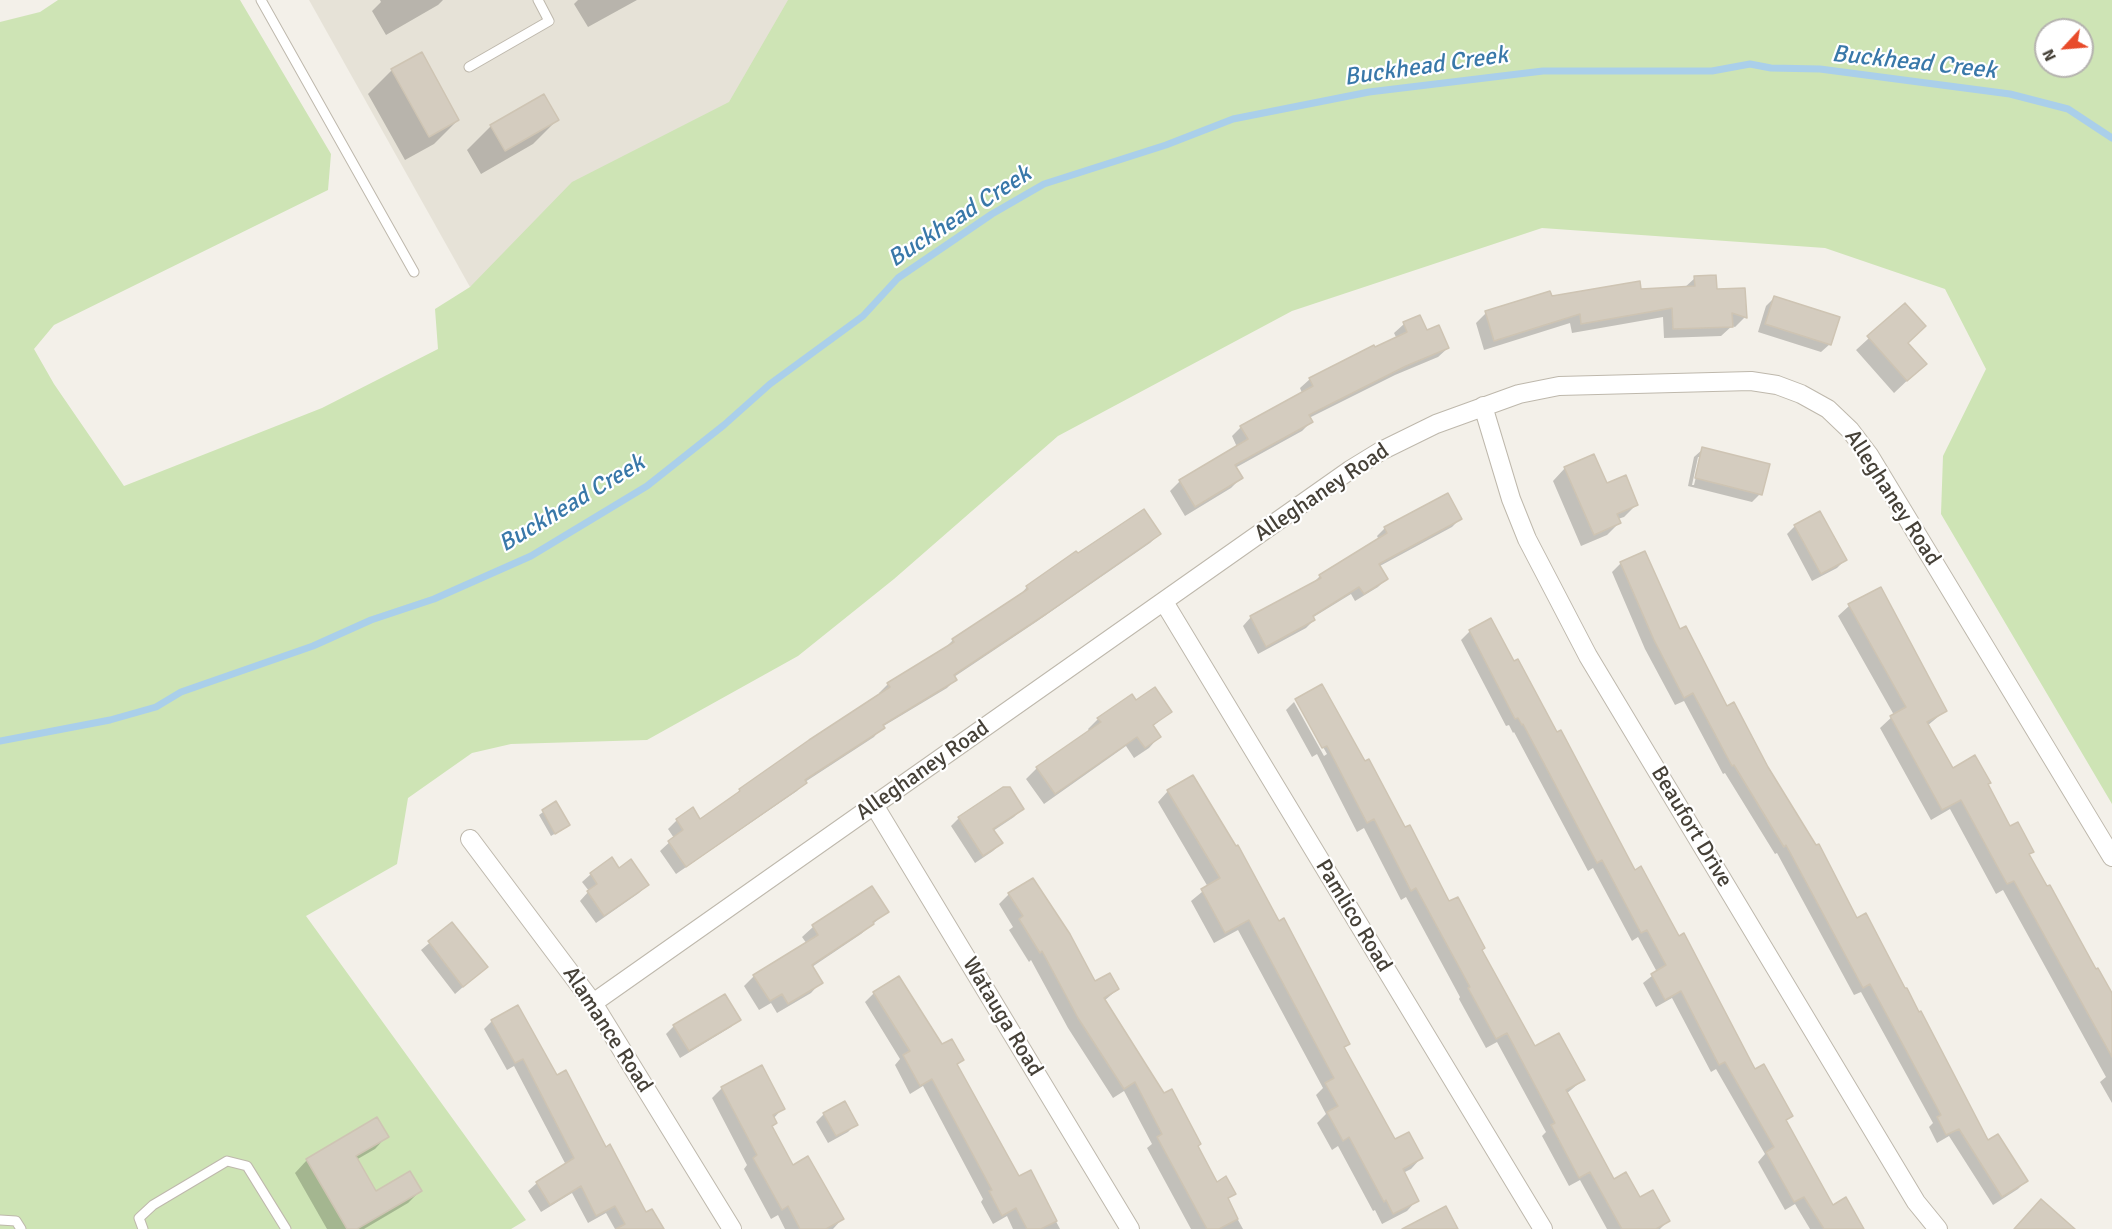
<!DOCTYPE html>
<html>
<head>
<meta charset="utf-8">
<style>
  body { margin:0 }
  #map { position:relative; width:2112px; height:1229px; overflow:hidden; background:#f3f0e9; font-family:Signika,sans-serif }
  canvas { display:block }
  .north { position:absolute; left:2034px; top:18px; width:60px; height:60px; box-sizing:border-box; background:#fff; border:2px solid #b5b3af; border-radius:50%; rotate:244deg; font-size:16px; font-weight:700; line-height:24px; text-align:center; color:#464138 }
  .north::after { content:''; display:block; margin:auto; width:21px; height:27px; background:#e84b2a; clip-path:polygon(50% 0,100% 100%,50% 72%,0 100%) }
</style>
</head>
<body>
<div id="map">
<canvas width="2112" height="1229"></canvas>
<div class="north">N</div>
</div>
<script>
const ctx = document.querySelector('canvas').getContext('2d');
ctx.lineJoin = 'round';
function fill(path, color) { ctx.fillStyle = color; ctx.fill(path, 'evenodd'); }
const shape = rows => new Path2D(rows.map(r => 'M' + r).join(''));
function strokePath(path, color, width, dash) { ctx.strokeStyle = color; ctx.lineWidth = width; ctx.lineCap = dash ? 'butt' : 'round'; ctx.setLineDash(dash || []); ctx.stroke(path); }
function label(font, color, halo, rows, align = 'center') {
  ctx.font = font + ' Signika,sans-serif'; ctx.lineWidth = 4.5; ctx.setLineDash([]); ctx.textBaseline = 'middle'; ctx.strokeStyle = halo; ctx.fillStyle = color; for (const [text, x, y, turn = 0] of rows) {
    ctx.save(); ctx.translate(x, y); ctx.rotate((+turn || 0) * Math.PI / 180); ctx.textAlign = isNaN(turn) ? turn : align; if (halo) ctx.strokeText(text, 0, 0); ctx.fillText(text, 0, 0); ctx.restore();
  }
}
fill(shape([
  [309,0,980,0,470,287]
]), '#e6e2d7');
fill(shape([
  [58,0,240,0,331,154,328,190,54,325,34,349,54,384,124,486,322,408,438,349,435,309,470,287,572,182,729,102,788,0,2112,0,2112,804,1941,514,1943,456,1986,369,1945,289,1825,248,1542,228,1292,311,1058,436,894,579,798,656,647,740,511,744,472,753,408,798,397,864,306,916,526,1220,511,1229,0,1229,0,22,40,12],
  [2046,30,2082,30,2082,66,2046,66]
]), '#cee4b5');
fill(shape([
  [380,0,443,0,438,5,386,35,372,11,381,2],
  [578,0,637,0,588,27,574,4],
  [392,70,458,120,434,144,405,160,368,94],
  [557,120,533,144,481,174,467,150,491,126],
  [1695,278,1715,291,1745,317,1735,327,1732,326,1721,336,1664,338,1663,317,1572,333,1570,323,1484,350,1476,323,1486,313,1551,298,1640,290,1684,288],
  [1774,298,1830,344,1821,352,1758,332,1766,306],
  [1905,305,1907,344,1912,376,1894,393,1856,350],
  [1404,324,1426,332,1448,348,1438,357,1395,375,1309,418,1311,422,1302,431,1235,468,1241,478,1231,488,1185,516,1170,491,1180,481,1237,447,1232,436,1241,427,1302,393,1300,388,1310,379,1397,339,1394,333],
  [1703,449,1760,494,1752,502,1688,486,1694,457],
  [1698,457,1701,457,1694,485,1692,485],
  [1565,468,1606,485,1637,504,1624,517,1618,519,1619,523,1607,535,1581,546,1553,481],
  [1460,519,1452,527,1378,567,1386,579,1378,587,1355,601,1351,594,1312,618,1314,620,1306,628,1258,654,1243,626,1251,617,1312,584,1320,576,1379,540,1377,536,1385,528],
  [1795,526,1845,560,1837,568,1812,581,1787,534],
  [1159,534,1150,543,1036,622,954,677,955,680,947,688,882,727,874,737,805,782,797,791,676,874,660,851,674,838,668,829,677,820,700,821,731,799,740,790,810,741,881,695,879,693,888,684,944,649,953,640,1019,596,1027,587,1078,556],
  [1644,553,1679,631,1767,768,1988,1142,2026,1181,2018,1189,1993,1205,1949,1136,1937,1143,1929,1127,1933,1123,1861,992,1854,995,1777,853,1775,854,1725,773,1723,774,1684,701,1675,705,1645,649,1612,572,1621,563],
  [1880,589,1945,711,1927,726,1952,770,1987,785,2010,828,2032,852,2028,856,2095,971,2112,996,2112,1103,2100,1082,2106,1077,2003,890,1996,894,1950,809,1931,820,1880,728,1894,715,1838,616,1849,606],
  [1470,631,1514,663,1635,872,1755,1071,1791,1116,1785,1122,1832,1207,1863,1229,1810,1229,1795,1204,1785,1210,1758,1162,1765,1154,1716,1069,1711,1072,1672,998,1656,1007,1643,983,1657,972,1638,937,1632,941,1593,868,1588,871,1514,732,1513,733,1509,725,1506,726,1461,640],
  [1321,686,1404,829,1449,903,1480,950,1534,1048,1583,1080,1566,1094,1614,1181,1668,1221,1660,1229,1607,1229,1580,1180,1569,1186,1542,1136,1546,1132,1497,1042,1486,1048,1459,999,1460,997,1406,897,1401,900,1364,828,1357,832,1317,754,1312,757,1286,710,1294,702,1324,756,1327,754,1297,701,1295,701],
  [1136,702,1170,712,1152,727,1159,737,1149,748,1134,758,1126,746,1044,804,1026,779,1037,768,1090,732,1088,729,1098,719],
  [1168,791,1278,923,1349,1044,1343,1049,1394,1141,1421,1158,1411,1169,1403,1173,1417,1200,1407,1211,1382,1224,1375,1210,1373,1211,1338,1146,1332,1150,1317,1123,1326,1114,1316,1095,1323,1088,1238,930,1214,943,1191,901,1208,887,1158,802],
  [556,803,569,825,551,836,539,815],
  [1022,809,1014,817,993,831,1001,843,993,851,975,863,951,826,959,818],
  [619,870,647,885,639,893,596,923,580,901,589,891,582,882,591,874],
  [872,888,887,912,861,934,812,967,821,982,811,993,777,1013,771,1003,759,1010,744,986,754,976,807,944,802,937,813,927],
  [1009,894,1094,983,1118,989,1104,1001,1197,1147,1216,1184,1234,1194,1227,1200,1243,1229,1191,1229,1147,1148,1152,1144,1124,1091,1113,1098,1068,1028,1031,960,1029,962,1009,930,1013,927,999,904],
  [452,924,486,967,455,994,421,950],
  [898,978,942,1046,962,1060,956,1066,1019,1178,1030,1172,1060,1229,1013,1229,1007,1216,993,1224,981,1202,983,1199,923,1086,910,1094,895,1065,900,1059,865,1002,874,993],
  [739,1019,731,1027,680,1058,666,1034,674,1026],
  [492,1021,556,1077,605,1149,646,1214,662,1229,615,1229,606,1213,588,1223,572,1193,541,1212,528,1191,537,1183,566,1165,514,1066,507,1070,484,1029],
  [722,1088,783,1108,773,1119,776,1123,771,1127,793,1167,842,1219,833,1229,785,1229,778,1215,771,1219,744,1169,747,1165,712,1098],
  [824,1114,856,1124,848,1132,828,1143,816,1122],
  [387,1136,375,1149,356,1160,375,1193,420,1191,408,1203,364,1229,327,1229,295,1173,307,1160]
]), '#0003');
strokePath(shape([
  [0,741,110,720,156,707,181,692,313,646,371,620,434,599,531,556,647,486,724,425,770,384,863,316,898,278,992,214,1044,184,1166,145,1233,119,1369,92,1543,71,1712,71,1750,64,1771,68,1820,69,2010,94,2068,109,2112,138]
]), '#aacfea', 7);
const building = shape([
  [422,52,459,120,429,137,391,69,422,52],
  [544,94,559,120,505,151,490,125,544,94],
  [1716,275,1717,289,1745,288,1747,318,1732,313,1733,327,1673,329,1672,308,1581,324,1580,314,1494,341,1485,311,1550,291,1552,296,1640,281,1641,289,1695,286,1694,276,1716,275],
  [1774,296,1840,317,1831,345,1765,324,1774,296],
  [1905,303,1926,326,1908,343,1927,364,1907,381,1867,336,1905,303],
  [1420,315,1427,330,1439,325,1449,348,1406,366,1309,415,1313,422,1235,465,1243,478,1195,507,1179,480,1248,439,1240,426,1313,386,1309,378,1374,345,1375,347,1407,332,1403,322,1420,315],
  [1702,447,1770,464,1762,495,1695,478,1702,447],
  [1594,454,1607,483,1626,475,1638,505,1617,514,1621,523,1594,535,1564,467,1594,454],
  [1448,493,1462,519,1379,564,1388,579,1364,594,1359,587,1313,616,1315,620,1266,647,1250,616,1321,578,1319,575,1387,533,1384,527,1448,493],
  [1144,509,1161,534,1046,614,954,675,957,680,883,725,885,728,805,780,807,783,686,867,668,841,683,830,676,819,693,807,700,819,740,791,739,789,809,740,890,687,887,683,954,642,952,639,1028,589,1026,586,1076,551,1078,553,1144,509],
  [1820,511,1847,560,1821,574,1794,525,1820,511],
  [1645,551,1680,629,1686,626,1727,706,1734,702,1768,767,1816,845,1819,844,1857,918,1866,913,1905,988,1907,988,1919,1012,1921,1011,1988,1140,1998,1134,2028,1181,2002,1197,1959,1129,1946,1135,1937,1117,1941,1115,1870,984,1863,988,1786,845,1784,847,1734,765,1732,766,1693,693,1684,698,1654,640,1620,562,1645,551],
  [1881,587,1947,711,1927,722,1953,768,1975,755,1991,783,1988,784,2010,826,2018,822,2034,852,2029,854,2047,886,2050,885,2096,969,2098,968,2112,993,2112,1057,2014,881,2007,884,1961,800,1942,810,1890,716,1906,707,1848,604,1881,587],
  [1491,618,1514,661,1518,659,1557,732,1561,730,1635,870,1641,866,1679,936,1684,933,1755,1069,1764,1064,1793,1116,1786,1120,1833,1205,1846,1197,1864,1229,1824,1229,1804,1197,1794,1202,1766,1152,1774,1147,1725,1062,1719,1065,1681,991,1665,1000,1651,974,1666,965,1647,930,1641,933,1602,860,1597,863,1523,724,1522,725,1518,718,1515,719,1469,630,1491,618],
  [1322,684,1365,761,1369,759,1405,827,1410,825,1449,901,1458,897,1485,948,1482,950,1535,1046,1559,1033,1585,1080,1566,1090,1614,1179,1626,1172,1640,1197,1653,1190,1670,1221,1656,1229,1622,1229,1590,1172,1579,1178,1551,1125,1555,1123,1507,1033,1496,1039,1468,988,1470,987,1416,888,1411,891,1374,819,1367,823,1327,746,1322,748,1295,699,1322,684],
  [1155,687,1172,712,1153,725,1161,737,1145,748,1137,737,1055,794,1036,767,1101,722,1097,718,1132,694,1136,700,1155,687],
  [1193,775,1236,846,1238,845,1279,921,1284,918,1350,1044,1344,1047,1395,1139,1409,1132,1423,1158,1403,1169,1419,1201,1393,1214,1386,1200,1384,1202,1349,1137,1343,1141,1327,1112,1338,1106,1325,1083,1334,1078,1249,920,1225,933,1201,889,1220,878,1167,790,1193,775],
  [1003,787,1010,787,1024,809,993,829,1003,843,983,856,958,817,1003,787],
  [556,801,570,825,555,834,542,810,556,801],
  [612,857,619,868,631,859,649,885,604,916,587,891,597,884,590,873,612,857],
  [1033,878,1070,934,1095,981,1110,973,1119,989,1104,998,1164,1093,1172,1089,1201,1144,1198,1146,1217,1182,1226,1176,1236,1194,1228,1198,1238,1219,1219,1229,1207,1229,1157,1137,1162,1134,1135,1082,1124,1089,1078,1018,1042,951,1040,953,1019,919,1023,916,1008,893,1033,878],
  [872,886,889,912,873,922,874,924,812,965,823,983,788,1004,782,994,770,1001,753,975,818,935,812,925,872,886],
  [452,922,488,967,463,987,428,941,452,922],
  [899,976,942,1044,952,1039,964,1060,957,1064,1019,1176,1031,1170,1057,1221,1041,1229,1027,1229,1016,1208,1002,1216,989,1191,992,1190,932,1079,920,1086,903,1055,910,1051,873,992,899,976],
  [725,994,741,1020,689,1051,673,1025,725,994],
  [518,1005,557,1075,566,1070,606,1147,610,1144,646,1212,652,1209,664,1229,616,1229,625,1224,615,1206,596,1216,581,1186,550,1205,536,1182,574,1158,523,1059,515,1063,491,1020,518,1005],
  [762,1065,785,1109,773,1115,777,1123,772,1126,793,1165,808,1156,844,1219,826,1229,800,1229,788,1206,782,1210,753,1158,757,1155,721,1087,762,1065],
  [845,1101,858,1125,836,1136,823,1113,845,1101],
  [377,1117,389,1137,356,1156,376,1191,410,1171,422,1191,357,1229,347,1229,306,1159,377,1117],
  [2041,1199,2075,1229,2014,1229,2041,1199],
  [1446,1206,1458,1229,1402,1229,1446,1206]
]);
fill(building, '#d4ccbf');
strokePath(building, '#cec4b3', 1.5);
const service = shape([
  [261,0,414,272],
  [469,67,549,21,538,0],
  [0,1220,16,1221,21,1229],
  [143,1229,139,1218,153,1205,227,1161,247,1166,286,1229]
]);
const minor = shape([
  [1483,406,1511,499,1527,539,1588,656,1916,1202,1938,1229],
  [1164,602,1543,1229],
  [874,805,1130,1229],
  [470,839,593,1003,732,1229],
  [593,1003,1350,470,1381,451,1436,424,1519,394,1559,386,1751,381,1777,385,1801,394,1828,409,1850,430,1869,455,2112,857]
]);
strokePath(service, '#beb8ac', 11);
strokePath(minor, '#beb8ac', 20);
strokePath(service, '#fff', 9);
strokePath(minor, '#fff', 18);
label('22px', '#464138', '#fff', [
  ["Alleghaney Road",1322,493,-34],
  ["Alleghaney Road",1892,498,57],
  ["Alleghaney Road",923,771,-35],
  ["Beaufort Drive",1691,827,59],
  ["Pamlico Road",1353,916,59],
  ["Watauga Road",1002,1017,59],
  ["Alamance Road",607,1030,57]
]);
label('italic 24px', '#3978a9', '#fff', [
  ["Buckhead Creek",1914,63,6],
  ["Buckhead Creek",1426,67,-8],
  ["Buckhead Creek",960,217,-33],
  ["Buckhead Creek",572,504,-31]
]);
</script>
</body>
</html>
